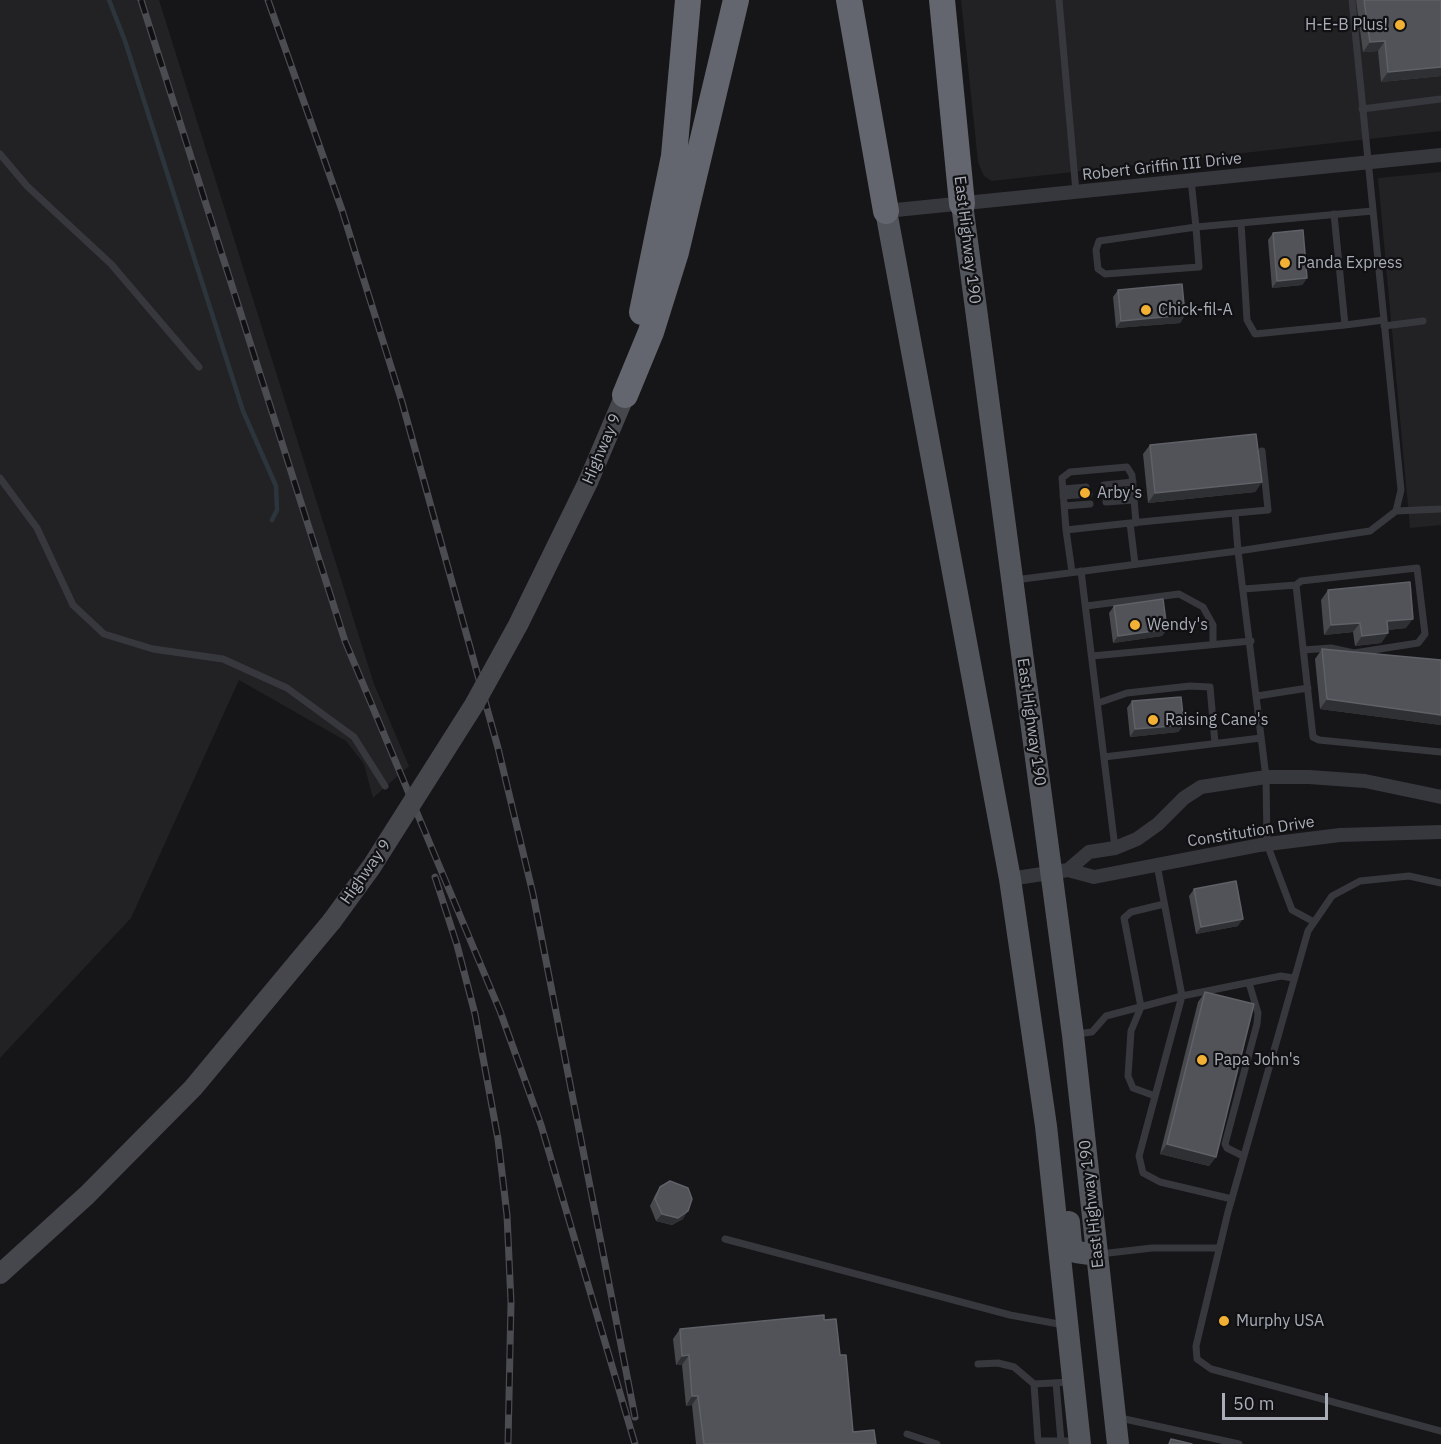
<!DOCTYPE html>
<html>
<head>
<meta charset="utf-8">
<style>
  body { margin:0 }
  #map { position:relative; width:1441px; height:1444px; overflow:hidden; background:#161618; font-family:"IBM Plex Sans",sans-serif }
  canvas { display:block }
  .scale { position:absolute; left:1222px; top:1393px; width:106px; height:27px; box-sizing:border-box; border:3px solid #a8adb8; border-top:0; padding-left:8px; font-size:18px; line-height:21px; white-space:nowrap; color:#a8adb8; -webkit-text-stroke:4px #111113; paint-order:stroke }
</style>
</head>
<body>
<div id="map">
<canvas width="1441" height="1444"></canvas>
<div class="scale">50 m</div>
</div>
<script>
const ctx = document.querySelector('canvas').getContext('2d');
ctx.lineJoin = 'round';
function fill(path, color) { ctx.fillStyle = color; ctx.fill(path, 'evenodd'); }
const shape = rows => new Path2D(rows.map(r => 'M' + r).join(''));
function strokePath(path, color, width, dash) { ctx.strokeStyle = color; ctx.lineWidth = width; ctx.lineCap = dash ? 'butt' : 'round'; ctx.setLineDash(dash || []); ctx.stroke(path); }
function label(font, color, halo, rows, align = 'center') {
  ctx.font = font + ' "IBM Plex Sans",sans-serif'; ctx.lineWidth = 4.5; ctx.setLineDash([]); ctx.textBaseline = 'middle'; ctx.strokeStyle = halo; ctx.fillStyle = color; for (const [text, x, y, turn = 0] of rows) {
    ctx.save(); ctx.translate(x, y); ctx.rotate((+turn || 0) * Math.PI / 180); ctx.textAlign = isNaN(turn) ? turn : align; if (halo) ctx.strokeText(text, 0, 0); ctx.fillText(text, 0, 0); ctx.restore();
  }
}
fill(shape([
  [0,0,159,0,374,684,409,766,373,798,364,764,346,741,239,680,131,918,0,1058],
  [961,0,1441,0,1441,131,992,181,984,176,978,162],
  [1441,172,1441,525,1410,528,1378,178]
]), '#222225');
strokePath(shape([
  [109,0,125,41,243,411,276,486,277,510,272,520]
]), '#2c353c', 4.5);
strokePath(shape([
  [1059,0,1076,192],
  [1352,0,1401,490,1396,511],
  [1362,109,1441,99],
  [0,154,27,186,111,264,199,367],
  [1191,180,1196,227,1199,267,1105,274,1098,269,1096,250,1099,241,1196,227,1373,211],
  [1334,214,1345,325,1384,320],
  [1241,223,1247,320,1255,334,1345,325],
  [1384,326,1423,321],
  [1262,451,1268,510,1235,513,1238,551,1370,531,1396,511,1441,509],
  [0,478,37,528,73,605,104,634,153,649,223,659,287,688,354,737,385,786],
  [1104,485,1133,482],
  [1063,489,1086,487],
  [1105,493,1133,490],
  [1063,496,1089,494],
  [1106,502,1134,500],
  [1064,506,1090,504],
  [1066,530,1062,478,1070,472,1127,467,1132,475,1136,523],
  [1135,564,1130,523,1235,513],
  [1081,571,1115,848],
  [1072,572,1066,530,1130,523],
  [1015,580,1238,551,1266,777,1267,844,1292,910,1314,922],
  [1244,589,1296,585],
  [1086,606,1179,594,1203,607,1213,625,1213,644],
  [1303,650,1331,648,1354,653,1418,643,1425,634,1417,568,1301,581,1296,585,1313,737,1319,740,1441,752],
  [1092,656,1251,641],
  [1257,696,1308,688],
  [1098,703,1127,693,1190,686,1210,687,1215,743],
  [1104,757,1261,738],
  [1441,883,1409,876,1360,881,1332,896,1308,931,1228,1212,1196,1346,1197,1359,1211,1369,1441,1431],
  [1076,1034,1092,1032,1106,1016,1182,996,1157,865],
  [1155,1096,1133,1088,1128,1076,1131,1031,1141,1007,1124,918,1131,912,1164,904],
  [1243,1156,1227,1148,1225,1144,1257,1024,1258,1013,1249,983],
  [1232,1199,1160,1182,1143,1173,1139,1156,1182,996,1281,976,1293,978],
  [725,1239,1010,1315,1064,1325],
  [1100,1254,1152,1248,1218,1248],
  [978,1364,998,1363,1014,1367,1034,1384,1070,1382],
  [1056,1383,1061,1441],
  [1034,1384,1038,1441,1078,1441],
  [1120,1418,1239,1444],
  [907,1434,937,1444]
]), '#37383d', 7);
strokePath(shape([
  [886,211,1441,155],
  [1068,870,1089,852,1115,848,1137,839,1158,824,1184,798,1201,787,1266,777,1309,777,1365,781,1441,797],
  [1010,879,1068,870,1094,877,1260,845,1340,835,1441,832]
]), '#37383d', 14);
strokePath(shape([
  [588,482,625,395],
  [0,1274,87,1195,193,1088,332,921]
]), '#45474d', 20);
strokePath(shape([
  [962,204,1073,1035,1118,1444],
  [886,211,1010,879,1046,1126,1080,1444],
  [1069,1222,1071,1244,1076,1252,1097,1255]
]), '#53555c', 22);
strokePath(shape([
  [849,0,886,211],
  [942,0,962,204],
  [642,312,674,156,688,0],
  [625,395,651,332,676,252,736,0]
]), '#63666e', 26);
const rail = shape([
  [141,0,345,641,500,1011,541,1125,635,1444],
  [268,0,342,210,402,402,498,748,533,894,635,1417],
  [435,877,457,945,475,1014,498,1139,507,1215,511,1302,508,1444]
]);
strokePath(rail, '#4a4c52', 7);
strokePath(rail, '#111113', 4.5, [14]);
strokePath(shape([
  [332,921,372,866,474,705,518,625,588,482]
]), '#45474d', 20);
fill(shape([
  [1356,0,1441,0,1441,76,1381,82,1378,51,1363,52],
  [1273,233,1307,278,1302,285,1272,288,1268,240],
  [1118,290,1185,315,1180,323,1116,328,1113,297],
  [1150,445,1262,482,1255,492,1148,503,1143,454],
  [1328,590,1406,628,1387,630,1388,633,1381,643,1355,646,1353,632,1324,635,1321,600],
  [1114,606,1167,629,1162,636,1113,643,1109,613],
  [1322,649,1441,660,1441,725,1320,709,1315,659],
  [1132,701,1184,725,1178,732,1130,737,1127,708],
  [1194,889,1238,926,1196,934,1189,896],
  [1205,992,1216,1157,1209,1166,1160,1154,1198,1002],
  [660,1187,683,1219,672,1225,656,1221,650,1206,655,1195],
  [824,1320,840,1355,853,1432,876,1444,696,1444,692,1405,686,1406,682,1365,676,1365,673,1339,680,1329]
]), '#47494d');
fill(shape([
  [1385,41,1378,51,1363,52,1370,42],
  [1441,67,1441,76,1381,82,1388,72],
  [1307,278,1302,285,1272,288,1277,281],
  [1185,315,1180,323,1116,328,1121,321],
  [1262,482,1255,492,1148,503,1155,493],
  [1413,619,1406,628,1380,631,1387,621],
  [1360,623,1353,632,1324,635,1331,625],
  [1167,629,1162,636,1113,643,1118,636],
  [1388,633,1381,643,1355,646,1362,636],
  [1327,699,1441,715,1441,725,1320,709],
  [1184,725,1178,732,1130,737,1135,729],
  [1243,919,1238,926,1196,934,1201,927],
  [1167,1144,1216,1157,1209,1166,1160,1154],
  [688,1211,683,1219,672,1225,656,1221,662,1214],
  [689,1355,682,1365,676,1365,682,1356],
  [692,1396,698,1396,692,1405,686,1406]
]), '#2f3033');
const building = shape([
  [1364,0,1441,0,1441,67,1388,72,1385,41,1370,42,1364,0],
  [1303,230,1307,278,1277,281,1273,233,1303,230],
  [1182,284,1185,315,1121,321,1118,290,1182,284],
  [1256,434,1262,482,1155,493,1150,445,1256,434],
  [1410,582,1413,619,1387,621,1388,633,1362,636,1360,623,1331,625,1328,590,1410,582],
  [1163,599,1167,629,1118,636,1114,606,1163,599],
  [1322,649,1441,660,1441,715,1327,699,1322,649],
  [1181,697,1184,725,1135,729,1132,701,1181,697],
  [1236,881,1243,919,1201,927,1194,889,1236,881],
  [1205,992,1254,1004,1216,1157,1167,1144,1205,992],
  [670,1181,688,1188,692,1199,688,1211,678,1218,662,1214,655,1199,660,1187,670,1181],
  [824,1315,824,1320,836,1319,840,1355,846,1355,853,1432,874,1430,876,1444,704,1444,698,1396,692,1396,689,1355,682,1356,680,1329,824,1315],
  [1171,1439,1192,1444,1169,1444,1171,1439]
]);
fill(building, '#525359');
strokePath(building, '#5f6168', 1.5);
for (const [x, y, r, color] of [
  [1400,25,6,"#f2b134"],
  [1285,263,6,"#f2b134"],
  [1146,310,6,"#f2b134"],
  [1085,493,6,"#f2b134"],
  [1135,625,6,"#f2b134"],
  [1153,720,6,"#f2b134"],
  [1202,1060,6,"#f2b134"],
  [1224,1321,6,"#f2b134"]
]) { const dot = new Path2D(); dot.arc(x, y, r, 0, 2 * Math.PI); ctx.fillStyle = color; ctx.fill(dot); strokePath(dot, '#111113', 2); }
label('16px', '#a8adb8', '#111113', [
  ["H-E-B Plus!",1388,25,"right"],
  ["Panda Express",1297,263],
  ["Chick-fil-A",1158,310],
  ["Arby's",1097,493],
  ["Wendy's",1147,625],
  ["Raising Cane's",1165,720],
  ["Papa John's",1214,1060],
  ["Murphy USA",1236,1321]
], 'left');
label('16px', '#a8adb8', '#111113', [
  ["Robert Griffin III Drive",1162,167,-6],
  ["East Highway 190",967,240,83],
  ["Highway 9",602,449,-67],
  ["East Highway 190",1031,722,82],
  ["Constitution Drive",1251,832,-9],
  ["Highway 9",366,872,-55],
  ["East Highway 190",1092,1204,-96]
]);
</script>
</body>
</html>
